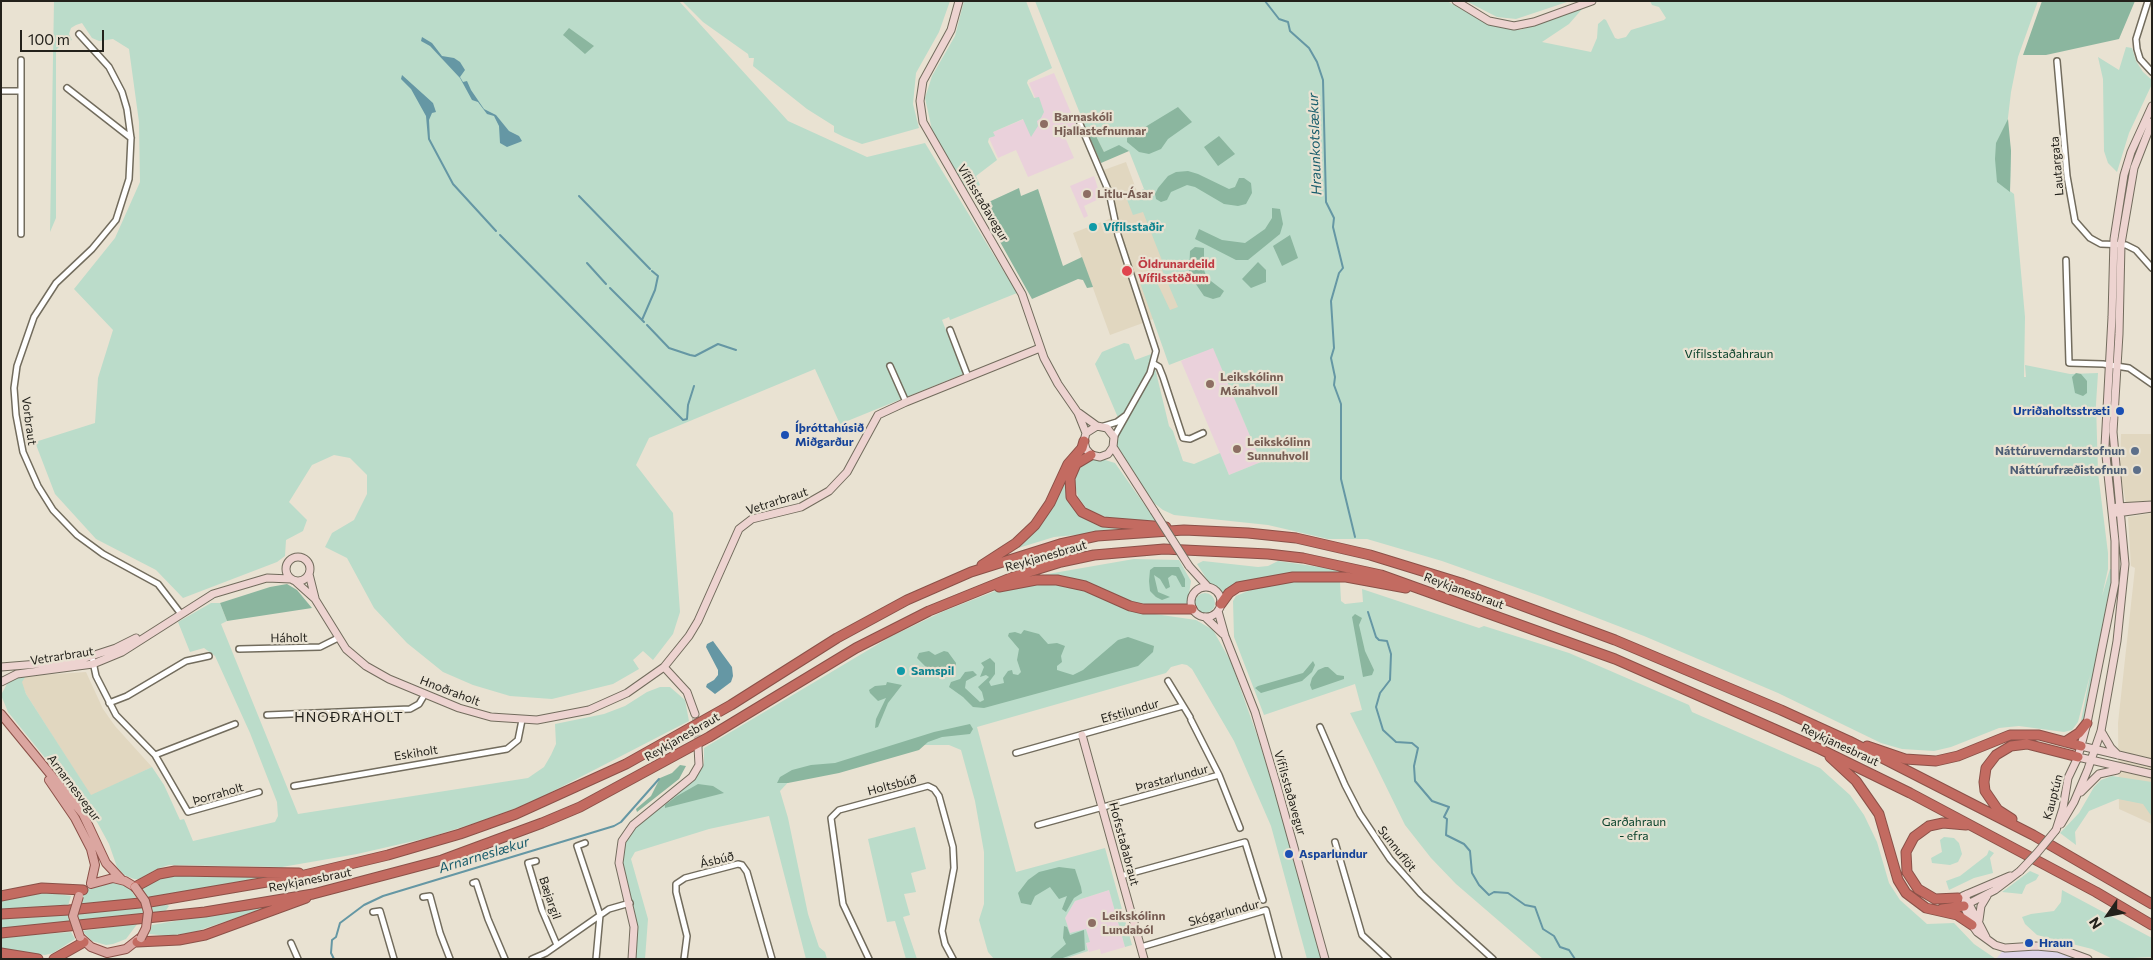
<!DOCTYPE html>
<html>
<head>
<meta charset="utf-8">
<style>
  body { margin:0 }
  #map { position:relative; width:2153px; height:960px; overflow:hidden; background:#e9e2d2; font-family:Commissioner,sans-serif }
  canvas { display:block }
  .frame { position:absolute; inset:0; border:2px solid #23211b; pointer-events:none }
  .north { position:absolute; left:2083px; top:890px; width:50px; height:50px; -webkit-text-stroke:4px #e9e2d2; paint-order:stroke; rotate:237deg; font-size:14px; font-weight:700; line-height:20px; text-align:center; color:#23211b }
  .north::after { content:''; display:block; margin:auto; width:18px; height:22px; background:#23211b; clip-path:polygon(50% 0,100% 100%,50% 72%,0 100%) }
  .scale { position:absolute; left:20px; top:30px; width:84px; height:22px; box-sizing:border-box; border:2px solid #23211b; border-top:0; padding-left:6px; font-size:15px; line-height:18px; white-space:nowrap; color:#23211b; -webkit-text-stroke:4px #e9e2d2; paint-order:stroke }
</style>
</head>
<body>
<div id="map">
<canvas width="2153" height="960"></canvas>
<div class="frame"></div>
<div class="north">N</div>
<div class="scale">100 m</div>
</div>
<script>
const ctx = document.querySelector('canvas').getContext('2d');
ctx.lineJoin = 'round';
function fill(path, color) { ctx.fillStyle = color; ctx.fill(path, 'evenodd'); }
const shape = rows => new Path2D(rows.map(r => 'M' + r).join(''));
function strokePath(path, color, width, dash) { ctx.strokeStyle = color; ctx.lineWidth = width; ctx.lineCap = dash ? 'butt' : 'round'; ctx.setLineDash(dash || []); ctx.stroke(path); }
function label(font, color, halo, rows, align = 'center') {
  ctx.font = font + ' Commissioner,sans-serif'; ctx.lineWidth = 4.5; ctx.setLineDash([]); ctx.textBaseline = 'middle'; ctx.strokeStyle = halo; ctx.fillStyle = color; for (const [text, x, y, turn = 0] of rows) {
    ctx.save(); ctx.translate(x, y); ctx.rotate((+turn || 0) * Math.PI / 180); ctx.textAlign = isNaN(turn) ? turn : align; if (halo) ctx.strokeText(text, 0, 0); ctx.fillText(text, 0, 0); ctx.restore();
  }
}
fill(shape([
  [1126,162,1181,309,1110,335,1073,233,1117,216,1101,171],
  [2121,434,2152,434,2152,502,2126,504,2120,471],
  [2152,513,2152,824,2119,809,2118,723,2135,568,2131,566,2128,517],
  [86,672,103,709,115,726,152,767,91,796,26,694,21,682,26,676]
]), '#e1d7c0');
fill(shape([
  [2006,947,2043,947,2084,959,1996,959]
]), '#ded4e9');
fill(shape([
  [1054,73,1078,129,1064,135,1074,158,1028,177,1016,150,998,158,989,138,994,136,993,132,1041,112,1029,83],
  [1094,176,1101,198,1084,206,1088,216,1084,218,1070,186],
  [1213,347,1261,462,1229,475,1181,361],
  [1109,890,1125,947,1101,954,1100,949,1089,952,1086,943,1090,942,1086,929,1070,934,1065,918,1075,901]
]), '#ead1db');
fill(shape([
  [54,1,679,1,788,121,867,157,925,143,1017,293,950,320,949,317,942,320,963,374,840,424,815,369,649,438,636,465,673,513,680,612,673,634,653,660,643,651,633,660,639,669,613,684,552,699,510,696,473,685,443,672,407,643,374,608,347,558,325,547,332,533,354,520,367,494,367,475,350,458,334,455,312,465,289,502,307,520,303,531,286,540,285,556,277,562,183,598,156,570,96,539,55,494,35,442,95,423,98,378,113,330,74,289,115,238,140,182,139,122,129,49,113,39,99,41,92,38,82,23,76,25,71,28,69,34,72,40,63,43,56,50,56,218,50,232],
  [682,1,950,1,939,32,916,73,913,104,919,128,862,144,844,137,834,132,834,126,807,109,753,66,754,58,749,58,748,54,703,22],
  [964,1,1026,1,1052,68,1028,80,1027,83,1034,98,1039,97,1044,112,1041,118,1037,121,1038,126,1031,137,1023,119,993,132,995,136,989,138,988,142,997,160,976,176,980,185,966,191,932,130,925,98,932,76,955,36],
  [1035,1,1447,1,1487,24,1520,30,1583,8,1569,24,1542,42,1591,52,1597,38,1598,24,1604,19,1606,20,1615,38,1618,39,1626,37,1631,30,1664,20,1666,18,1659,7,1652,5,1650,1,2038,1,2018,57,2011,92,2007,126,2011,151,2010,191,2014,194,2025,317,2024,377,2026,377,2025,365,2070,374,2098,373,2096,404,2098,473,2108,553,2108,569,2102,596,2110,569,2113,569,2110,596,2082,726,2080,726,2090,675,2078,722,2072,730,2064,732,2019,726,1999,728,1951,747,1934,751,1902,749,1881,743,1778,693,1644,636,1543,597,1442,561,1367,539,1328,539,1268,525,1174,515,1163,510,1154,503,1117,448,1118,437,1155,368,1169,426,1173,431,1183,461,1194,464,1220,453,1229,475,1261,462,1213,348,1169,365,1138,277,1147,273,1153,274,1170,310,1178,307,1160,265,1163,263,1143,212,1133,215,1126,197,1144,189,1129,151,1104,152,1095,134,1089,136],
  [1466,1,1570,1,1516,19,1497,17],
  [2126,47,2132,48,2136,61,2143,72,2152,80,2152,84,2129,133,2117,172,2108,163,2104,151,2103,79,2098,57,2119,70],
  [1124,343,1129,344,1135,360,1154,353,1151,363,1128,410,1119,420,1095,364,1102,352],
  [1090,460,1105,460,1115,463,1156,521,1108,518,1087,509,1078,497,1074,481,1080,467],
  [1065,477,1066,492,1073,508,1085,518,1130,530,1054,537,1015,549,1037,530,1048,513],
  [1134,559,1179,560,1191,581,1187,606,1142,607,1082,582,1042,575],
  [1203,561,1258,567,1268,566,1278,561,1347,571,1347,574,1227,589,1222,593,1210,584,1197,564],
  [1304,579,1332,580,1340,582,1341,601,1345,604,1363,602,1362,589,1479,628,1484,626,1569,653,1689,705,1692,712,1820,768,1850,795,1864,815,1877,842,1889,883,1900,900,1927,924,1954,923,1974,944,1996,959,1543,959,1456,884,1431,858,1405,825,1350,713,1362,710,1355,684,1264,715,1234,637,1233,601,1236,596,1253,589],
  [1030,584,1058,584,1083,589,1134,611,1196,620,1213,630,1231,662,1258,738,1287,832,1321,959,1307,959,1271,826,1234,741,1192,669,1187,665,1182,664,1171,667,1166,673,977,727,1016,872,1105,848,1132,945,1125,947,1109,890,1075,901,1065,918,1070,933,1086,929,1090,942,1086,943,1088,951,1064,959,994,959,988,952,979,920,984,904,984,852,975,801,961,750,949,745,919,745,793,777,780,791,788,818,808,914,819,947,825,952,827,959,806,959,769,816,709,829,635,852,631,859,648,919,645,959,635,959,637,932,621,861,624,841,643,821,690,784,699,773,704,763,704,748,890,637,944,611,998,590],
  '1195 603a10 10 0 1 1 20 0a10 10 0 1 1-20 0Z',
  [211,603,220,603,227,621,221,624,298,814,528,778,544,767,551,755,556,744,555,724,604,714,625,706,647,692,660,687,670,687,685,700,689,721,532,802,482,821,427,838,357,854,282,867,169,865,157,869,139,879,134,879,124,875,117,867,109,844,97,822,8,712,1,695,9,680,26,676,22,682,26,694,91,795,152,767,164,785,180,820,184,819,193,841,275,822,278,816,277,802,250,733,215,656,204,648,190,652,178,622],
  [2112,776,2152,782,2152,817,2143,804,2118,799,2089,811,2075,832,2076,845,2060,833,2079,813,2094,787,2101,780],
  [915,827,926,869,911,873,916,892,904,894,910,915,903,917,917,959,906,959,895,921,887,922,868,839],
  [1944,837,1954,838,1959,843,1962,854,1958,862,1950,865,1932,863,1931,858,1942,852,1940,840],
  [1989,850,1994,853,1990,858,1993,873,1974,878,1949,890,1946,881,1960,876,1987,855],
  [2030,871,2039,875,2036,880,2026,885,2022,894,2002,892],
  [172,875,207,877,278,876,149,901,142,889,161,876],
  [104,880,121,882,128,886,137,899,77,906,82,893,96,883],
  [2062,890,2152,938,2152,957,2113,959,2092,949,2037,935,2025,924,2022,917,2031,914,2054,911,2061,902],
  [39,891,71,896,67,909,1,913,1,899],
  [284,902,194,932,169,936,149,934,152,925],
  [164,903,169,906,164,913,1,930,1,918,67,914],
  [138,923,126,939,113,944,106,945,92,941,82,931],
  [71,932,75,939,53,953,45,955,1,950,1,937]
]), '#bbdcca');
fill(shape([
  [2042,1,2135,1,2119,39,2046,55,2023,55],
  [569,28,594,46,585,54,563,35],
  [1178,107,1192,122,1168,139,1161,149,1149,154,1139,152,1127,142,1127,138],
  [2008,119,2011,151,2010,192,1997,182,1995,159,1996,143],
  [1095,134,1104,152,1119,145,1129,151,1101,163,1089,136],
  [1219,136,1235,154,1218,166,1204,147],
  [1188,171,1198,174,1229,189,1235,187,1239,178,1244,178,1251,183,1252,193,1246,204,1238,206,1224,204,1195,187,1187,185,1171,192,1167,200,1161,202,1156,199,1155,194,1158,188,1168,176,1176,172],
  [1019,188,1021,196,1038,189,1063,266,1082,257,1093,287,1087,288,1083,280,1078,279,1032,299,980,206],
  [1272,208,1280,209,1283,224,1280,234,1248,260,1236,260,1195,239,1199,229,1222,240,1245,243,1265,229,1272,218],
  [1290,235,1298,258,1282,266,1273,246],
  [1195,247,1204,248,1204,270,1207,278,1224,291,1220,297,1213,299,1204,296,1189,274,1190,251],
  [1258,262,1266,270,1266,282,1251,288,1242,279],
  [2076,373,2081,374,2087,381,2087,393,2083,396,2075,393,2072,377],
  [1154,567,1179,567,1185,579,1185,587,1182,587,1176,576,1172,575,1168,578,1170,587,1166,589,1160,579,1154,575,1158,592,1170,597,1162,600,1156,597,1150,591,1149,581,1150,570],
  [287,584,297,590,312,608,227,621,220,603,270,587],
  [1355,614,1362,618,1359,625,1365,651,1374,670,1372,675,1363,677,1352,617],
  [1024,630,1039,634,1048,644,1057,643,1065,646,1061,656,1062,662,1057,666,1057,670,1073,675,1083,670,1118,640,1128,637,1154,646,1153,652,1138,666,984,708,973,707,963,697,949,687,951,682,960,679,965,672,973,671,977,675,966,681,965,688,980,702,984,700,982,692,978,687,989,677,986,675,980,677,984,667,981,663,990,658,995,663,995,674,989,682,991,686,1004,683,1003,678,1008,671,1012,670,1013,674,1018,675,1021,672,1017,660,1019,649,1008,636,1009,633,1015,632,1021,634],
  [929,651,935,655,944,651,948,652,956,663,955,673,947,669,937,671,926,667,917,658,919,653],
  [1313,661,1315,665,1312,672,1302,681,1261,693,1255,688,1258,686,1303,673],
  [1325,667,1328,667,1337,675,1344,676,1344,679,1312,690,1310,685,1312,678,1318,670],
  [887,682,902,685,888,703,878,727,875,728,876,719,886,698,878,701,870,693,869,690,875,686,886,685],
  [970,724,973,729,970,734,942,737,928,742,919,750,839,773,788,783,777,783,780,777,792,770,811,765,835,763,934,732],
  [680,765,686,766,679,779,637,812,636,809,651,796,660,778,672,773],
  [698,784,713,786,724,793,665,808,665,805,677,796],
  [1059,867,1075,869,1081,887,1082,893,1074,898,1066,912,1062,909,1067,896,1059,899,1050,887,1035,896,1031,905,1021,903,1018,893,1028,880,1039,872],
  [1064,926,1067,927,1070,935,1084,930,1085,950,1060,959,1049,959,1066,944,1063,938]
]), '#8bb69f');
fill(shape([
  [422,37,432,43,442,56,454,58,460,62,465,70,460,77,463,82,467,81,471,90,484,109,496,115,509,131,519,136,522,141,520,142,507,147,500,143,499,126,494,116,487,114,478,102,472,100,460,78,430,46,421,41],
  [402,75,433,103,436,112,432,113,429,120,430,139,428,139,426,116,411,89,401,79],
  [713,641,732,667,733,676,731,682,715,694,706,687,707,684,714,680,718,675,718,670,706,647,707,644]
]), '#6597a4');
strokePath(shape([
  [1265,1,1279,19,1288,22,1290,31,1309,48,1317,62,1323,80,1326,202,1334,218,1333,227,1343,268,1339,273,1331,301,1334,348,1331,358,1335,377,1334,385,1341,404,1341,479,1355,537],
  [429,139,453,184,496,231],
  [579,196,650,269],
  [500,235,683,420,687,419,688,405,694,386],
  [587,263,606,284],
  [610,288,644,322],
  [642,320,655,290,658,276,652,271],
  [647,325,669,348,690,355,695,356,718,344,736,350],
  [1368,612,1376,637,1379,640,1387,641,1391,654,1390,680,1380,693,1376,707,1383,730,1396,742,1412,743,1418,748,1414,766,1415,781,1432,801,1449,807,1444,817,1447,819,1446,835,1464,844,1470,851,1472,873,1479,885,1489,895,1494,892,1508,893,1525,905,1535,907,1543,929,1554,936,1560,947,1569,950,1575,959],
  [334,959,331,953,332,940,336,937,340,923,364,905,383,896,614,826,621,822,659,779]
]), '#6597a4', 2);
strokePath(shape([
  [695,714,698,746]
]), '#c1bbad', 7, [7, 3.5]);
const street = shape([
  [2148,1,2136,39,2137,49,2140,59,2152,72],
  [79,34,109,67,122,92,127,109,131,138,129,179,116,220,92,249,56,283,34,317,17,366,14,388,16,415,23,452,38,486,53,510,77,535,103,554,158,584,181,614],
  [2057,61,2067,176,2075,221,2090,238,2101,244,2126,245,2136,250,2152,268],
  [67,88,131,138],
  [1,91,21,91],
  [1080,124,1109,192,1118,235,1156,351,1150,373,1114,437],
  [21,234,21,60],
  [2066,260,2069,363,2103,364,2129,368,2152,384],
  [950,330,968,377],
  [1154,364,1159,367,1163,377,1183,438,1190,439,1203,433],
  [890,366,906,402],
  [1104,426,1117,422,1125,416],
  [239,649,320,647,338,638],
  [92,657,96,676,116,715,155,755,188,812,259,792],
  [1168,681,1190,717],
  [109,703,127,696,186,661,209,656],
  [267,715,410,709,419,704,425,694],
  [1191,720,1219,775,1240,828],
  [1320,727,1345,785,1360,814,1390,859,1421,894,1493,959],
  [1016,753,1183,706],
  [155,755,235,724],
  [294,786,507,749,518,740,522,720],
  [1038,825,1219,775],
  [1335,842,1362,935,1388,959],
  [585,843,577,846,600,915,596,959],
  [536,861,528,863,542,910,557,945],
  [1121,876,1245,842,1263,900],
  [473,883,476,882,488,919,505,959],
  [423,897,430,896,440,933,450,959],
  [373,912,380,911,394,959],
  [291,943,298,959],
  [1141,947,1266,910,1279,959],
  [532,959,546,953,609,909,630,903],
  [684,959,687,936,676,892,676,884,685,878,738,864,742,865,747,872,772,959],
  [869,959,843,904,831,818,839,810,928,786,934,789,939,796,953,847,954,868,942,931,945,944,953,959]
]);
const secondary = shape([
  [959,1,951,30,923,81,920,101,923,122,1022,294,1044,358,1058,384,1078,413,1086,433,1084,441,1086,449,1091,455,1100,457,1108,454,1113,447,1114,437,1107,428,1097,426,1086,433],
  [1456,1,1489,21,1514,26,1534,22,1592,1],
  [1079,413,1097,426],
  [1113,447,1154,511],
  [2117,507,2152,505],
  [2117,513,2152,508],
  '286 569a12 12 0 1 1 24 0a12 12 0 1 1-24 0Z',
  [1189,566,1208,587],
  [309,574,315,598],
  [295,581,315,599,346,649,366,666,389,679,459,708,491,717,537,720,589,710,627,693,664,667,689,636,698,621,739,529,752,519,801,507,829,491,847,472,878,415,906,402,1040,348],
  '1191 602a15 15 0 1 1 30 0a15 15 0 1 1-30 0Z',
  [1218,611,1225,636,1255,712,1277,786,1325,959],
  [1205,617,1223,634],
  [1,667,76,661,116,648,136,638],
  [664,667,687,692,695,714],
  [1,682,17,674,93,664,122,652,213,594,267,578,291,579],
  [2101,731,2111,748,2118,755],
  [1082,735,1144,959],
  [2081,746,2152,763],
  [2078,757,2152,774],
  [2081,792,2099,774,2117,770],
  [2061,824,2074,802,2088,769,2101,731,2117,641,2125,564,2113,432,2119,334,2121,244,2134,168,2152,122],
  [2056,830,2063,808,2068,778,2078,757,2087,723,2115,583,2115,541,2105,446,2112,317,2114,239,2124,175,2131,152,2152,106],
  [1967,894,1964,906,1972,925,1977,932,1995,945,2005,948,2036,946,2058,948,2088,959],
  [1963,896,2010,876],
  [1967,900,1986,937],
  [1964,906,1995,890,2020,871],
  [1979,920,1981,906,1987,896],
  [632,959,634,927,619,863,622,841,633,825,692,777,699,765,698,747]
]);
const primary = shape([
  [1,714,83,814,106,863,121,879],
  [49,780,75,818,91,849,95,865,91,883],
  [91,884,113,878,125,881,135,887],
  [81,938,91,947,107,953,126,949,140,938]
]);
const highway = shape([
  [1091,455,1076,464,1070,478,1071,497,1082,512,1103,522,1166,527],
  [982,565,1016,543,1035,525,1050,503,1068,464,1082,448,1084,441],
  [999,587,1036,580,1057,580,1085,586,1130,606,1143,609,1192,609],
  [1221,604,1229,593,1238,587,1293,577,1346,577,1406,588],
  [2065,742,2079,733,2087,723],
  [1867,746,1905,759,1936,761,1958,756,2010,735,2039,735,2081,746],
  [1830,757,1856,781,1879,814,1898,880,1906,893,1926,908,1957,915,1972,925],
  [2012,819,1998,810,1985,791,1984,782,1986,768,1996,755,2011,746,2027,744,2078,757],
  [135,887,159,874,175,871,299,873],
  [1,896,42,888,83,890],
  [1958,898,1935,899,1918,889,1907,872,1906,852,1914,837,1929,826,1943,823,1966,825],
  [1942,909,1964,906],
  [1,914,69,910,150,902,296,877,388,855,460,834,516,814,626,764,731,705,837,638,907,600,971,572,1060,544,1097,536,1184,530,1248,533,1296,538,1370,555,1461,583,1615,640,1781,710,1849,741,2033,835,2152,904],
  [1,933,205,912,313,894,442,860,542,823,580,807,709,737,856,648,929,611,1013,577,1061,562,1094,555,1164,549,1268,554,1303,558,1381,575,1615,659,1820,749,1910,793,2096,892,2152,925],
  [137,942,179,940,205,935,306,898],
  [1,953,38,959],
  [54,959,84,942]
]);
strokePath(street, '#726c5d', 8);
strokePath(secondary, '#726c5d', 9);
strokePath(primary, '#8b5148', 10);
strokePath(highway, '#8b5148', 11);
strokePath(street, '#fff', 5);
strokePath(secondary, '#edd3d0', 7);
strokePath(primary, '#dba6a0', 8);
strokePath(highway, '#c36b61', 9);
const secondaryBridge = shape([
  [1154,511,1189,566],
  [2020,871,2037,853,2056,830]
]);
const primaryBridge = shape([
  [135,887,145,901,148,912,146,928,141,938],
  [79,896,73,916,80,937]
]);
strokePath(secondaryBridge, '#726c5d', 9, []);
strokePath(primaryBridge, '#8b5148', 10, []);
strokePath(secondaryBridge, '#edd3d0', 7);
strokePath(primaryBridge, '#dba6a0', 8);
for (const [x, y, r, color] of [
  [1044,124,5,"#8d6e63"],
  [1087,194,5,"#8d6e63"],
  [1093,227,5,"#0f9aa8"],
  [1127,271,6,"#e0444e"],
  [1210,384,5,"#8d6e63"],
  [2120,411,5,"#1a4fb4"],
  [785,435,5,"#1a4fb4"],
  [1237,449,5,"#8d6e63"],
  [2135,451,5,"#5c6f8a"],
  [2137,470,5,"#5c6f8a"],
  [901,671,5,"#0f9aa8"],
  [1289,854,5,"#1a4fb4"],
  [1092,923,5,"#8d6e63"],
  [2029,943,5,"#1a4fb4"]
]) { const dot = new Path2D(); dot.arc(x, y, r, 0, 2 * Math.PI); ctx.fillStyle = color; ctx.fill(dot); strokePath(dot, '#e9e2d2', 2); }
label('bold 12px', '#785e54', '#e9e2d2', [
  ["Barnaskóli",1054,117],
  ["Hjallastefnunnar",1054,131],
  ["Litlu-Ásar",1097,194],
  ["Leikskólinn",1220,377],
  ["Mánahvoll",1220,391],
  ["Leikskólinn",1247,442],
  ["Sunnuhvoll",1247,456],
  ["Leikskólinn",1102,916],
  ["Lundaból",1102,930]
], 'left');
label('12px', '#23211b', '#e9e2d2', [
  ["Lautargata",2057,166,-95],
  ["Vífilsstaðavegur",983,203,59],
  ["Vorbraut",29,421,82],
  ["Vetrarbraut",777,501,-18],
  ["Reykjanesbraut",1046,556,-16],
  ["Reykjanesbraut",1464,591,20],
  ["Háholt",289,638,-1],
  ["Vetrarbraut",62,656,-9],
  ["Hnoðraholt",450,691,21],
  ["Efstilundur",1130,711,-16],
  ["Reykjanesbraut",682,737,-30],
  ["Reykjanesbraut",1840,745,25],
  ["Eskiholt",416,753,-9],
  ["Þrastarlundur",1172,778,-15],
  ["Holtsbúð",892,785,-15],
  ["Arnarnesvegur",74,788,53],
  ["Vífilsstaðavegur",1290,793,74],
  ["Þorraholt",218,794,-16],
  ["Kauptún",2053,797,-75],
  ["Hofsstaðabraut",1124,844,75],
  ["Sunnuflöt",1397,849,52],
  ["Ásbúð",717,860,-13],
  ["Reykjanesbraut",310,880,-11],
  ["Bæjargil",550,898,71],
  ["Skógarlundur",1224,913,-15]
]);
label('bold 12px', '#0d838f', '#e9e2d2', [
  ["Vífilsstaðir",1103,227],
  ["Samspil",911,671]
], 'left');
label('bold 12px', '#be3a42', '#e9e2d2', [
  ["Öldrunardeild",1138,264],
  ["Vífilsstöðum",1138,278]
], 'left');
label('12px', '#08412a', '#e9e2d2', [
  ["Vífilsstaðahraun",1729,354],
  ["Garðahraun",1634,822],
  ["- efra",1634,836]
]);
label('bold 12px', '#164399', '#e9e2d2', [
  ["Urriðaholtsstræti",2110,411,"right"],
  ["Íþróttahúsið",795,428],
  ["Miðgarður",795,442],
  ["Asparlundur",1299,854],
  ["Hraun",2039,943]
], 'left');
label('bold 12px', '#4e5e75', '#e9e2d2', [
  ["Náttúruverndarstofnun",2125,451],
  ["Náttúrufræðistofnun",2127,470]
], 'right');
label('italic 14px', '#195d6c', '#e9e2d2', [
  ["Hraunkotslækur",1315,144,-92],
  ["Arnarneslækur",484,855,-17]
]);
ctx.letterSpacing = '1px';
label('14px', '#23211b', '#e9e2d2', [
  ["HNOÐRAHOLT",349,717]
]);
ctx.letterSpacing = '0px';
</script>
</body>
</html>
